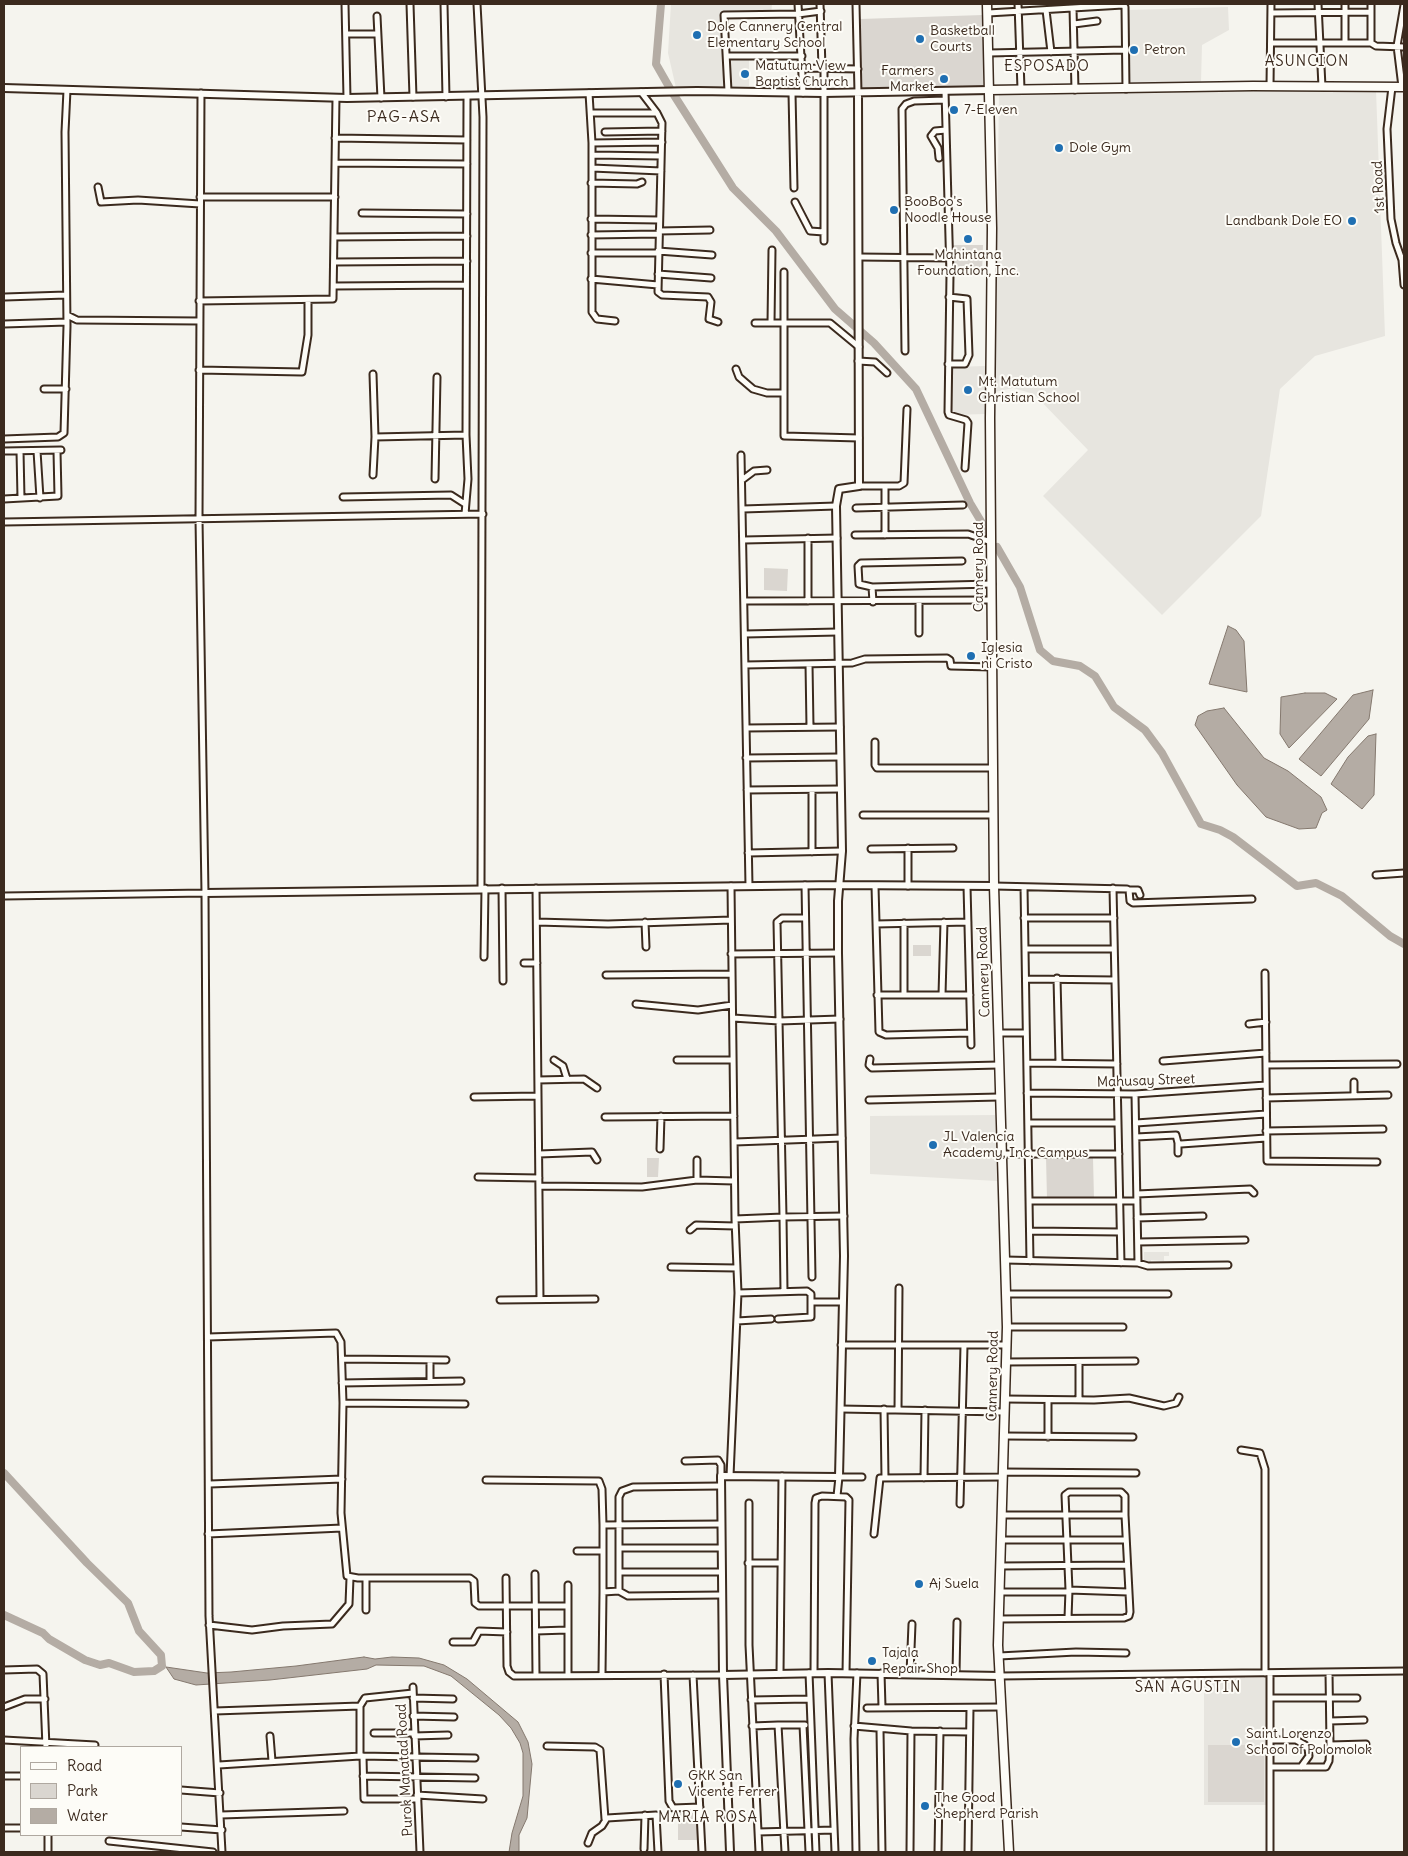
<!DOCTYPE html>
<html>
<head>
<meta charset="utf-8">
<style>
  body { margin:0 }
  #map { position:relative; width:1408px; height:1856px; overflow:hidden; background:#f5f4ee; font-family:Delius,sans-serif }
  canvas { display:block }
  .frame { position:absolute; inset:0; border:5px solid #3b2a1e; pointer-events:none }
  .legend { position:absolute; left:20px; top:1746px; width:162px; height:90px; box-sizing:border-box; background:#fdfcf7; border:1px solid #afa8a0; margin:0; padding:6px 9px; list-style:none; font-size:15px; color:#3b2a1e }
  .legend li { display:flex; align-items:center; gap:10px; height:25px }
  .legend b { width:25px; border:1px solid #afa8a0 }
</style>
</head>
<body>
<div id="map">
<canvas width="1408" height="1856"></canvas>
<div class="frame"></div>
<ul class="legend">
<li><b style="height:6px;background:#fdfcf7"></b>Road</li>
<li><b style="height:14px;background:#dad6d0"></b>Park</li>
<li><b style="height:14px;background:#b4aca4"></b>Water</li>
</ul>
</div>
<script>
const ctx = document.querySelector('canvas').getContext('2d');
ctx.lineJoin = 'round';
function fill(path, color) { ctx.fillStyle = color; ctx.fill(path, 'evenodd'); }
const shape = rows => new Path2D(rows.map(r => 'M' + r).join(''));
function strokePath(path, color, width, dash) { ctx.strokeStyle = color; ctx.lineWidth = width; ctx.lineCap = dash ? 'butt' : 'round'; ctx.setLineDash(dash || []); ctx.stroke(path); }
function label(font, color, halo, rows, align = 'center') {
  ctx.font = font + ' Delius,sans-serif'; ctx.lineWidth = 4; ctx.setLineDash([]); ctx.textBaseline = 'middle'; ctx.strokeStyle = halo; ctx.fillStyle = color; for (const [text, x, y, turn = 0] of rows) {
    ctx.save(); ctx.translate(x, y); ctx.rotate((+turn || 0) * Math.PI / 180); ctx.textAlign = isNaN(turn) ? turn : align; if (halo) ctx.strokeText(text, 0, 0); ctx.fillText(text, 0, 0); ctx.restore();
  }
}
fill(shape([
  [671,4,772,4,771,17,724,14,725,88,676,88,668,53],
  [1228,7,1229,30,1202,45,1201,82,1139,84,1129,82,1128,10],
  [728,57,749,58,749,86,729,86],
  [1376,90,1385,336,1315,356,1280,389,1261,516,1162,615,1043,496,1088,450,1034,394,1013,388,995,392,999,93],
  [986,366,985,414,950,415,950,367],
  [995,1115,997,1181,870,1174,870,1116],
  [1144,1252,1169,1252,1169,1256,1164,1256,1164,1261,1151,1260,1151,1263,1144,1263],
  [1226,1674,1231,1674,1234,1679,1240,1677,1240,1674,1245,1674,1245,1678,1268,1677,1268,1805,1204,1805,1204,1678,1226,1678]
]), '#e7e5df');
fill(shape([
  [983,15,983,86,860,89,860,19],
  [952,245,983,245,982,273,951,273],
  [764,568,788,569,787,591,764,590],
  [913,945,931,945,931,956,913,956],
  [1046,1157,1093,1158,1094,1199,1047,1199],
  [647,1158,659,1158,658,1177,647,1177],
  [1208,1745,1264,1745,1264,1802,1208,1802],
  [696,1810,698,1840,678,1840,678,1811]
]), '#dad6d0');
const water = shape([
  [1228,626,1236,630,1244,641,1247,692,1209,684,1228,626],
  [1373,690,1369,719,1321,776,1299,759,1353,695,1373,690],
  [1305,693,1325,693,1337,699,1289,748,1280,734,1281,697,1305,693],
  [1224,708,1264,758,1288,771,1321,797,1327,810,1322,813,1316,828,1299,829,1266,817,1237,785,1195,725,1198,716,1207,711,1224,708],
  [1376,734,1374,795,1362,809,1331,784,1348,757,1368,736,1376,734],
  [364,1657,375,1659,392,1657,419,1658,444,1665,467,1679,518,1722,528,1742,532,1764,527,1818,519,1835,519,1852,509,1852,512,1833,523,1796,523,1753,520,1743,511,1728,499,1715,451,1676,424,1666,376,1665,367,1669,270,1680,196,1685,174,1679,166,1667,207,1673,231,1672,296,1666,364,1657]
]);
fill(water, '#b4aca4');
strokePath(water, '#84786e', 1);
strokePath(shape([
  [661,4,656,64,672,92,733,188,776,231,835,309,874,343,916,389,970,503,988,533],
  [997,547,1020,587,1040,650,1053,661,1080,666,1095,676,1114,707,1145,730,1162,753,1201,824,1220,830,1233,837,1297,886,1316,883,1342,896,1390,936,1404,944],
  [4,1473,87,1563,128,1603,139,1631,161,1655,162,1666],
  [4,1615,43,1633,49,1639,85,1660,100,1665,109,1663,134,1672,154,1671,162,1666]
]), '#b4aca4', 8);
const minor = shape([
  [345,4,347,98],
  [410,4,413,97],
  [444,4,446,97],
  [477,4,483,117,481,888],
  [798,4,803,93],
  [820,4,822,68],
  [856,4,858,93],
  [1018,4,1021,89],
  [1318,4,1322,87],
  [1345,4,1345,43],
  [1073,8,1075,90],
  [1046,10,1051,52],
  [988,13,1123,5,1125,7,1126,89],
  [1271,13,1371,12],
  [377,16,381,98],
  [1074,24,1097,21],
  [346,34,377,34],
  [1271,43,1371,43,1371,4],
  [1371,43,1376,46,1404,47],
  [989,53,1125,50],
  [727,56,802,56],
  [803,68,858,69],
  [824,68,824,241],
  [1270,86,1271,4],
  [1392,87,1387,129,1391,219,1396,243,1402,260,1404,285],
  [1402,87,1397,46,1404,5],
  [728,91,724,15,798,14,821,11],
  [945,91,950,275,948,412,949,415,966,420,968,423,965,468],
  [641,92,657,113,662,123,658,292,662,295,708,297,711,302,709,319,718,322],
  [201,93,199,519,205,893,209,1616,222,1852],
  [589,93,592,143,592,312,597,319,615,321],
  [792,93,794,188],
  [591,113,657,113],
  [605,132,662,131],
  [335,138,467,140],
  [592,143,662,142],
  [592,155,661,156],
  [939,158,938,148,931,136,935,131,946,130],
  [336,163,467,164],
  [592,168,661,171],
  [591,183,637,184,642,182],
  [98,187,101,202,138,200,200,204],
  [200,197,335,197],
  [795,202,810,231,824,232],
  [362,213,467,214],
  [591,219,659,220],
  [659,231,710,230],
  [591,235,658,234],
  [334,237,467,236],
  [658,251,712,255],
  [591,253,658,253],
  [859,257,950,258],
  [334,262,467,261],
  [784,272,784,436,859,438],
  [658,274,711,278],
  [591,279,658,285],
  [334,286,466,285],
  [5,297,66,295],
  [199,301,333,299,336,98],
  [67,315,77,320,199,321],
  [755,323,830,323,859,347],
  [771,323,772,250],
  [4,324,67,322],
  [905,351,902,109,906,104,914,101,945,100],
  [858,361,875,362,887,373],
  [948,364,965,364,969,355,967,299,949,297],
  [736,369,739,377,753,389,767,393,784,393],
  [199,370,302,372,308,335,308,300],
  [373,374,375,437],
  [44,389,66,389],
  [4,439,58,437,64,433,67,326,65,132,67,90],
  [4,451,61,450],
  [20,451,21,498],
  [37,451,40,498],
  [741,455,749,886],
  [373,475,375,437,466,435],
  [435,479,437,377],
  [742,480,754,471,767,470],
  [859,486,899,486,904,483,907,409],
  [885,486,885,535],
  [343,497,451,495,465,504],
  [4,499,58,496,57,451],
  [856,508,963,505],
  [743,509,836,506],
  [465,514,468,479,466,435,467,97],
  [4,522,483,514],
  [855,535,968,534,991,542],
  [808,538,808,601],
  [744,540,837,538],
  [872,587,992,584],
  [745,601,992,600],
  [873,602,872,587,859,584,858,566,861,563,962,561],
  [919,633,919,601],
  [745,634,838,632],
  [809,664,810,727],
  [745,665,852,663,865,659,947,658,950,660,951,666,992,667],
  [746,728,840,727],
  [875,742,875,765,877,768,993,768],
  [746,758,840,757],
  [747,790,840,789],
  [812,790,812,852],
  [863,815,993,815],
  [871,849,953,848],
  [748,853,842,851],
  [1376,875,1404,873],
  [805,885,812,1277],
  [875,886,879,1032,886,1035,970,1033],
  [908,886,908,848],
  [967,886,971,1045],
  [994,886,1127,889,1129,890,1130,901,1133,903,1252,899],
  [1024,887,1030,1261],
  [502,888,503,981],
  [536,888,540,1299],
  [1113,888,1121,1263],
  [1129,890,1138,890,1140,895],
  [4,896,205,893],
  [805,918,782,918,777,922,783,1217,844,1216],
  [1024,918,1114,918],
  [537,922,608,924,731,920],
  [645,922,646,947],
  [904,923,904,995],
  [876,924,968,922],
  [1025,949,1113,949],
  [731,954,838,953],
  [484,957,485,888],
  [524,963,537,963],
  [1265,973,1267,1161,1377,1162],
  [606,975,731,974],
  [1057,978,1059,1062],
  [1026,979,1115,980],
  [877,995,970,995],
  [942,995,944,922],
  [636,1004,698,1010,732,1005],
  [733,1018,779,1021,840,1019],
  [1249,1024,1266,1022],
  [998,1033,1025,1033],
  [870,1059,869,1065,872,1068,999,1065],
  [554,1060,563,1066,567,1079],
  [677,1060,733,1060],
  [1163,1061,1266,1053],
  [1027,1063,1117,1064],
  [1266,1065,1397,1064],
  [538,1080,584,1079,597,1088],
  [1354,1082,1354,1096],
  [1027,1093,1135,1094,1266,1085],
  [474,1097,538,1096],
  [1266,1098,1388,1095],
  [869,1100,999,1097],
  [605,1117,734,1116],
  [1028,1123,1118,1123],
  [1136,1123,1266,1114],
  [1266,1131,1383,1129],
  [1136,1137,1176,1135,1178,1143,1181,1144,1266,1138],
  [735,1142,842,1138],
  [660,1149,661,1116],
  [1178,1153,1178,1143],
  [539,1154,592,1152,597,1160],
  [1001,1154,1119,1154],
  [697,1160,697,1180],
  [478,1177,539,1178],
  [539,1186,642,1187,697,1180,734,1181],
  [1137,1194,1250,1189,1254,1193],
  [1031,1201,1137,1201],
  [1137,1218,1203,1216],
  [735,1219,783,1217,784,1291],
  [690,1230,696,1225,735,1226],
  [1031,1231,1120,1232],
  [1138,1242,1245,1240],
  [1005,1260,1138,1263,1135,1094],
  [1138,1263,1148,1266,1228,1265],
  [671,1267,737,1268],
  [738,1293,807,1291,811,1294,811,1317,778,1319],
  [1006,1294,1168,1294],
  [500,1300,595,1299],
  [812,1302,842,1302],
  [737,1321,771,1319],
  [1007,1327,1123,1327],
  [208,1337,336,1333,341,1342,343,1403],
  [841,1345,1006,1345],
  [342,1359,446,1360],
  [1006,1362,1135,1361],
  [1079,1362,1079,1400],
  [430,1381,430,1360],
  [342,1383,461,1381],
  [1005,1399,1094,1400,1129,1398,1164,1406,1176,1403,1179,1397],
  [1048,1400,1048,1437],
  [465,1404,343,1403,341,1513,347,1576,358,1578,470,1578,474,1581,475,1603,479,1606,567,1606],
  [841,1409,1004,1412],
  [884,1409,885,1478],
  [898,1410,899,1288],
  [1004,1436,1133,1437],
  [1241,1450,1260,1453,1265,1469,1265,1673],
  [685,1461,718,1460,721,1465,721,1476],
  [1003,1472,1136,1473],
  [730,1476,738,1293,735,1219,731,886],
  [924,1478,925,1410],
  [486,1480,599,1481,602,1489,603,1525,721,1524],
  [210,1484,342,1479],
  [721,1486,633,1487,622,1491,619,1497,619,1591,628,1596,722,1595],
  [837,1496,839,1477,862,1477],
  [749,1503,749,1645,759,1852],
  [960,1504,964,1346],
  [208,1534,342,1528],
  [874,1534,880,1478,1003,1477],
  [1001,1540,1126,1540],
  [619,1548,721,1548],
  [577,1551,603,1551],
  [748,1563,781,1563],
  [1000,1566,1126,1565],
  [620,1572,721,1572],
  [535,1574,536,1675],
  [506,1578,507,1666,509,1672,514,1676,723,1675],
  [568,1585,568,1675],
  [1069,1590,1128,1592],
  [603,1592,603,1525],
  [1000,1592,1068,1592],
  [366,1610,366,1578],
  [1068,1618,1069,1590,1065,1495,1069,1492,1121,1492,1125,1496,1125,1515],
  [999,1619,1124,1618,1129,1616,1130,1612,1125,1515,1002,1515],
  [209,1625,252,1630,283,1626,332,1624,349,1604,350,1578],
  [536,1631,567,1630],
  [453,1642,473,1642,479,1631,507,1632],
  [999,1656,1076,1652,1126,1653],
  [4,1670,37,1669,43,1674,46,1747],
  [1329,1672,1330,1745,1366,1744],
  [809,1673,816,1852],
  [814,1673,815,1503,816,1498,822,1496,846,1497,849,1500,846,1673],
  [828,1673,835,1852],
  [881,1673,882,1707],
  [1270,1673,1270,1852],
  [602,1674,603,1592,619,1591],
  [664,1674,669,1801,673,1808,700,1807],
  [780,1674,782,1476],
  [910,1674,912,1624],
  [956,1674,957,1622],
  [693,1675,702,1852],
  [1000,1676,1404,1671],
  [413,1687,420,1852],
  [413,1698,453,1699],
  [1270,1698,1357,1698],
  [751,1700,809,1699],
  [360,1706,360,1756],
  [4,1707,25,1699,45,1699],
  [867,1708,1001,1707],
  [215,1711,360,1706,365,1698,413,1693],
  [413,1716,454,1717],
  [1330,1721,1364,1720],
  [778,1725,805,1725],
  [803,1725,809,1852],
  [752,1726,778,1725,785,1852],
  [854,1726,911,1731,910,1852],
  [880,1730,882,1852],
  [911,1731,969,1732],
  [374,1733,413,1733],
  [270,1736,272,1761],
  [414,1736,448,1735],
  [4,1740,95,1745],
  [1271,1740,1296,1740,1305,1745,1308,1749,1309,1756,1301,1767],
  [547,1746,595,1747,600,1750,605,1819],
  [363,1756,364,1799,418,1799],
  [219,1765,360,1756,475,1758],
  [1271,1767,1326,1767,1329,1761,1330,1745],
  [4,1776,21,1776],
  [363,1776,475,1778],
  [181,1790,220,1793],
  [417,1795,483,1799],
  [221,1815,344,1811],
  [181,1827,222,1830],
  [4,1828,21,1828],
  [758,1832,834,1830],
  [48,1835,48,1852],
  [109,1841,213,1852],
  [588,1843,592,1833,602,1826,607,1818,656,1815,658,1852],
  [644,1849,645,1815],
  [856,1852,854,1739,857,1673],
  [938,1852,940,1731],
  [968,1852,970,1708]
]);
const tertiary = shape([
  [4,88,347,98,697,91,823,93,990,90],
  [205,893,839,885,994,886],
  [723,1675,828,1673,1000,1676],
  [730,1852,723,1675,721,1476,839,1477,844,1256,838,953,838,901,842,851,836,506,839,489,859,486,858,93]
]);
const secondary = shape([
  [987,4,992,228,990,418,994,886,1007,1327,998,1645,1009,1852],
  [990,90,1253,86,1404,87]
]);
strokePath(minor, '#3b2a1e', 9);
strokePath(tertiary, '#3b2a1e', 10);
strokePath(secondary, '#3b2a1e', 11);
strokePath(minor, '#fdfcf7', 5);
strokePath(tertiary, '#fdfcf7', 6);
strokePath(secondary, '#fdfcf7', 8);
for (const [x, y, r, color] of [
  [697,35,5,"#1f6fb2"],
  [920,39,5,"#1f6fb2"],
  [1134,50,5,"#1f6fb2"],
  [745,74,5,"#1f6fb2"],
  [944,79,5,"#1f6fb2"],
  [954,110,5,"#1f6fb2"],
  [1059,148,5,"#1f6fb2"],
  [894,210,5,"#1f6fb2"],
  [1352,221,5,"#1f6fb2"],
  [968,239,5,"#1f6fb2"],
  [968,390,5,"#1f6fb2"],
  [971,656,5,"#1f6fb2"],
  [933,1145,5,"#1f6fb2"],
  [919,1584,5,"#1f6fb2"],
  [872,1661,5,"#1f6fb2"],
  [1236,1742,5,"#1f6fb2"],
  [678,1784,5,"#1f6fb2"],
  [925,1806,5,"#1f6fb2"]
]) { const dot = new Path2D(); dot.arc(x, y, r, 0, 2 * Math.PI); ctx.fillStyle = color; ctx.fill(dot); strokePath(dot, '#fdfcf7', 2); }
label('14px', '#3b2a1e', '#fdfcf7', [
  ["Dole Cannery Central",707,27],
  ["Elementary School",707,43],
  ["Basketball",930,31],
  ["Courts",930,47],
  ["Petron",1144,50],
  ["Matutum View",755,66],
  ["Baptist Church",755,82],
  ["Farmers",934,71,"right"],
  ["Market",934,87,"right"],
  ["7-Eleven",964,110],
  ["Dole Gym",1069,148],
  ["BooBoo's",904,202],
  ["Noodle House",904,218],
  ["Landbank Dole EO",1342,221,"right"],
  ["Mahintana",968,255,"center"],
  ["Foundation, Inc.",968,271,"center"],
  ["Mt. Matutum",978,382],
  ["Christian School",978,398],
  ["Iglesia",981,648],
  ["ni Cristo",981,664],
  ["JL Valencia",943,1137],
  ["Academy, Inc. Campus",943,1153],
  ["Aj Suela",929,1584],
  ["Tajala",882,1653],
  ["Repair Shop",882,1669],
  ["Saint Lorenzo",1246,1734],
  ["School of Polomolok",1246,1750],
  ["GKK San",688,1776],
  ["Vicente Ferrer",688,1792],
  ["The Good",935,1798],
  ["Shepherd Parish",935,1814]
], 'left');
label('14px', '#3b2a1e', '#fdfcf7', [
  ["1st Road",1379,187,-93],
  ["Cannery Road",979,567,-90],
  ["Cannery Road",984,972,-92],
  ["Mahusay Street",1146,1081,-2],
  ["Cannery Road",993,1376,-89],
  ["Purok Manatad Road",405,1770,-93]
]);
ctx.letterSpacing = '1px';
label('15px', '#3b2a1e', '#fdfcf7', [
  ["ASUNCION",1307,62],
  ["ESPOSADO",1047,67],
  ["SAN AGUSTIN",1188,1688],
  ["MARIA ROSA",708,1818]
]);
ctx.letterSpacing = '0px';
ctx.letterSpacing = '1px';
label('16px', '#3b2a1e', '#fdfcf7', [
  ["PAG-ASA",404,117]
]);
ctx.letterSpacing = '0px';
</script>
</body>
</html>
